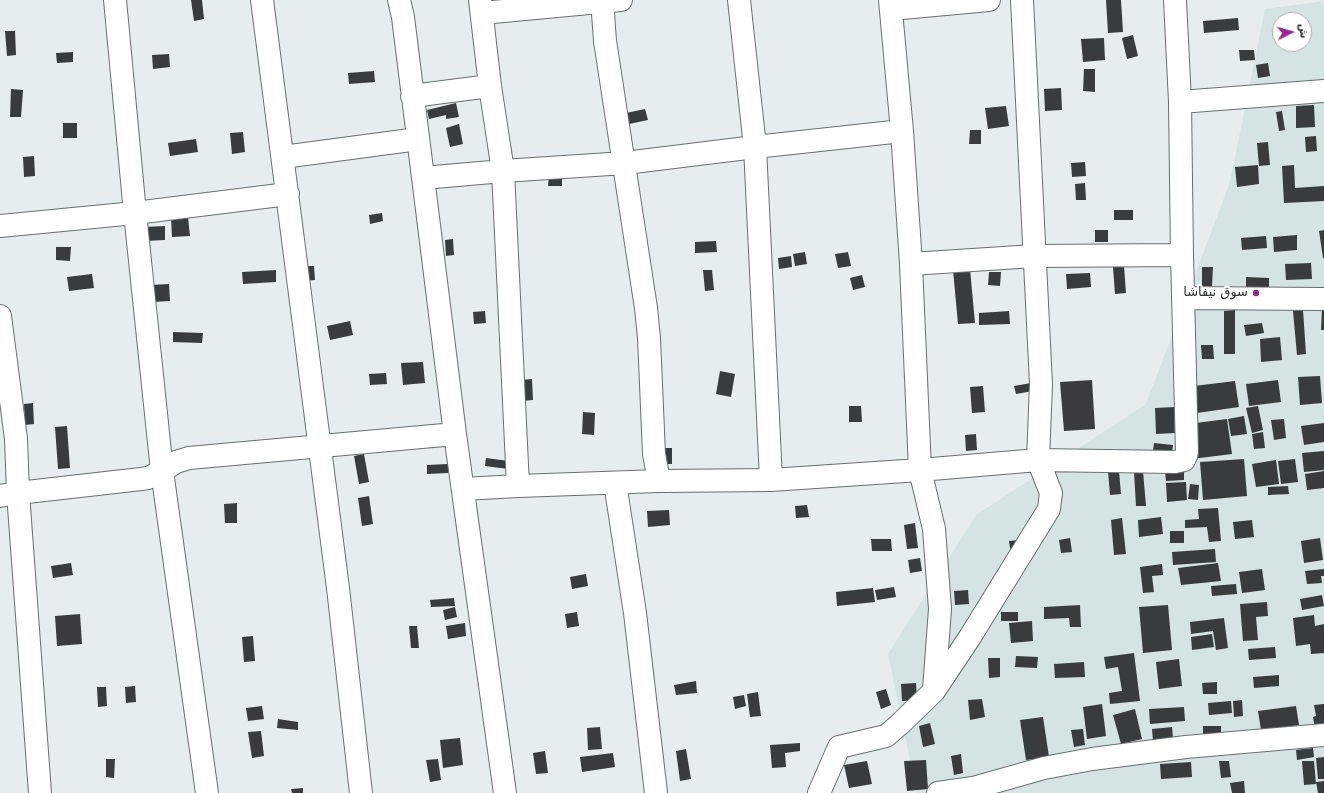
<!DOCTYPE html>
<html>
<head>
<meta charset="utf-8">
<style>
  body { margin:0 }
  #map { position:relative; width:1324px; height:793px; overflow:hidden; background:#e7edec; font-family:"DejaVu Sans",Vazirmatn,sans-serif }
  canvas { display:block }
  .north { position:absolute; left:1272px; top:12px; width:40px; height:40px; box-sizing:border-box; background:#fff; border:1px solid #adadad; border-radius:50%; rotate:84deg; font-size:11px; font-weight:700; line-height:16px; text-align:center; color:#313333 }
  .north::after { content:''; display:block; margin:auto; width:14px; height:18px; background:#922a8e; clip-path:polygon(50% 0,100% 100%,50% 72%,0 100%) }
</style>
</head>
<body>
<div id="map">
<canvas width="1324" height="793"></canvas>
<div class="north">ش</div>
</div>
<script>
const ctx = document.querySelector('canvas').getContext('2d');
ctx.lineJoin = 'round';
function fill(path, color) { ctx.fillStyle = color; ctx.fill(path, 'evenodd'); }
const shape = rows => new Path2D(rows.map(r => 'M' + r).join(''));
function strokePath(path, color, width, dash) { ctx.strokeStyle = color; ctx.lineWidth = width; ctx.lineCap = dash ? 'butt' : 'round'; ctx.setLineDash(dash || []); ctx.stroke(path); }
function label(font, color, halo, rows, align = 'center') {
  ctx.font = font + ' "DejaVu Sans",Vazirmatn,sans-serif'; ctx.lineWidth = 4; ctx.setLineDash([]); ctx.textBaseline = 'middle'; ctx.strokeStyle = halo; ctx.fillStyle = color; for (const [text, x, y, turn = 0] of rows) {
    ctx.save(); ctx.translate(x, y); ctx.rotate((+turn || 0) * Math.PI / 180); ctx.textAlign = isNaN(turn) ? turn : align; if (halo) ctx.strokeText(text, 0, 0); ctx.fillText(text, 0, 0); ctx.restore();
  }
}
fill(shape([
  [1324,1,1324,793,917,793,888,654,976,515,1146,404,1230,182,1265,9],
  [1280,20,1304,20,1304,44,1280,44]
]), '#d5e4e2');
fill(shape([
  [191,0,202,0,204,19,194,21],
  [1106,0,1121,0,1123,32,1108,33],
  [1238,18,1239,30,1204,33,1203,21],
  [5,31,15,31,16,55,7,56],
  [1133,35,1138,56,1127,59,1122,38],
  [1104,38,1105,60,1083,62,1081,39],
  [1239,50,1254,50,1255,60,1240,61],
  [73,52,73,62,57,63,56,53],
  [169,54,170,67,153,69,152,55],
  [1268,63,1270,76,1258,78,1256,65],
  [1084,69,1095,69,1095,92,1083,91],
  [374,71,375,82,349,84,348,73],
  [1061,88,1062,110,1045,111,1044,89],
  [11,89,23,90,21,117,10,117],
  [456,103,459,117,446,119,446,115,429,119,427,110],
  [1314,105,1315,127,1296,128,1296,106],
  [1006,106,1009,126,988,129,985,108],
  [645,109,648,120,629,124,626,113],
  [1282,111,1285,130,1279,131,1276,112],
  [63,123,77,123,77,138,63,138],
  [459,124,463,144,450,147,446,128],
  [970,130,981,130,981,144,969,144],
  [243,132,245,152,232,154,230,133],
  [1316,136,1317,151,1306,152,1305,137],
  [196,139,198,152,170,156,168,143],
  [1268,142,1270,165,1259,166,1257,143],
  [34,156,35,176,24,177,23,157],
  [1085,162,1086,176,1072,177,1071,163],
  [1258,165,1259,184,1237,187,1235,167],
  [1294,165,1295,188,1324,186,1324,201,1284,203,1282,166],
  [549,174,562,174,562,186,548,186],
  [1085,183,1086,200,1076,200,1075,184],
  [1114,210,1133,210,1133,220,1114,220],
  [382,213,383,221,370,224,369,215],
  [188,217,190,236,172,237,171,218],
  [165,226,165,240,145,241,144,227],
  [1095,230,1108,230,1108,242,1095,242],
  [1324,230,1324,258,1323,258,1319,231],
  [1297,235,1297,250,1274,252,1273,237],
  [1266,236,1267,248,1242,250,1241,238],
  [453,239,454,255,446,256,445,240],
  [716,241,717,252,695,253,695,242],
  [56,247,71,247,70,261,56,260],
  [805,252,807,264,795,266,793,254],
  [848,252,851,266,838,268,835,254],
  [791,256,792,267,779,269,778,258],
  [1311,263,1312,279,1286,280,1285,264],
  [302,266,314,266,315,280,303,281],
  [1124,266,1126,293,1115,294,1113,267],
  [1202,267,1213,267,1212,286,1202,286],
  [970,269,975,323,958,324,953,270],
  [276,270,276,282,243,284,242,272],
  [703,270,712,270,714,290,705,291],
  [989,272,1001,272,1000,286,988,285],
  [1090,273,1091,287,1067,289,1066,274],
  [92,274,94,288,69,291,67,277],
  [862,275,865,287,853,290,850,278],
  [1246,277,1269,278,1269,289,1246,288],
  [169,284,170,301,153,302,151,285],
  [1322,308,1324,308,1324,330,1321,330],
  [1235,310,1235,354,1224,354,1224,311],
  [1303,310,1306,354,1297,355,1293,311],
  [485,311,486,323,474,324,473,312],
  [1009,311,1010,324,979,325,979,313],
  [350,321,353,335,330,340,327,326],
  [1262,323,1264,333,1246,336,1244,325],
  [173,332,203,333,202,343,173,342],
  [1280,337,1282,360,1261,362,1260,339],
  [1201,345,1213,345,1214,359,1202,359],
  [423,362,425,383,403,385,401,363],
  [720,371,735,374,731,397,716,394],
  [386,373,387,384,370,385,369,374],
  [1320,376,1322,403,1300,405,1298,377],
  [532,379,533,400,522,401,520,380],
  [1092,380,1095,429,1064,431,1060,382],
  [1278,380,1281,402,1249,406,1246,384],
  [1235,381,1239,407,1197,413,1194,386],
  [1031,383,1033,391,1016,394,1014,386],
  [983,386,985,412,972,413,970,387],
  [33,403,34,424,25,425,24,404],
  [849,406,861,406,862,422,849,422],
  [1258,406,1263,430,1252,433,1246,408],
  [1174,407,1175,433,1156,434,1155,408],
  [583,412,595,413,594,435,582,434],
  [1244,416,1247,434,1231,436,1228,419],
  [1227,419,1232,454,1192,459,1188,424],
  [1284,419,1286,438,1274,440,1271,420],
  [1324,423,1324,442,1304,445,1301,426],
  [67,426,70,468,58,469,55,427],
  [1263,432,1265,448,1254,449,1252,434],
  [976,434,977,450,966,451,965,435],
  [1154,443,1173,445,1171,460,1152,458],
  [661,448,672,448,672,464,661,464],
  [1324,451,1324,470,1304,472,1302,453],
  [364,454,369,482,359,484,354,456],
  [486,458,509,461,508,469,485,466],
  [1244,459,1247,496,1203,500,1200,462],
  [1295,459,1298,482,1281,484,1278,461],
  [1276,460,1279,484,1256,487,1252,464],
  [448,464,448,473,427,474,427,465],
  [1184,470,1184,480,1166,481,1165,472],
  [1108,471,1119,471,1121,494,1110,495],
  [1143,471,1146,506,1136,506,1134,472],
  [1324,471,1324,488,1307,490,1305,474],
  [1186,482,1187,500,1167,502,1166,483],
  [1190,484,1199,485,1198,500,1188,499],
  [1288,486,1289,494,1268,495,1268,487],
  [369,496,373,524,362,526,358,498],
  [237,503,237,523,225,523,224,504],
  [807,505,809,517,796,518,795,506],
  [1218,508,1221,541,1209,542,1207,527,1185,528,1185,520,1199,519,1198,509],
  [669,510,670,525,648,527,647,511],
  [1161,517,1163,534,1139,537,1138,520],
  [1122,518,1126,554,1114,555,1111,520],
  [1252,520,1254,537,1235,539,1233,522],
  [915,523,918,548,907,549,904,525],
  [1170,531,1184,531,1184,543,1170,543],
  [1070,538,1072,552,1061,553,1059,540],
  [1320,538,1323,560,1304,563,1301,541],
  [871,539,891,539,892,551,872,551],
  [1019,540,1011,555,1009,541],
  [1215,549,1216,562,1173,565,1172,552],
  [920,558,922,571,910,573,908,560],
  [71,563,73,575,53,578,51,566],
  [1218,563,1221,581,1181,585,1178,568],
  [1162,564,1163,575,1152,576,1154,592,1143,593,1140,567],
  [1262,569,1265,590,1242,593,1239,572],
  [1324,569,1324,576,1321,576,1322,583,1307,584,1305,571],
  [586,574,588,586,572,589,570,577],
  [1236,584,1237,594,1212,596,1211,586],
  [894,587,896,597,877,600,875,590],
  [873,588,875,602,837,606,836,592],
  [968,590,969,604,955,605,954,591],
  [1322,595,1324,606,1302,610,1300,599],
  [454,598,455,606,431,607,430,600],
  [1267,602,1268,616,1256,617,1258,640,1243,641,1240,604],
  [1080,605,1081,627,1070,627,1069,618,1044,619,1044,607],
  [1168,605,1172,650,1143,653,1139,607],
  [455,607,457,617,445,620,443,610],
  [577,612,579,626,567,628,565,614],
  [1001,612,1018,612,1018,621,1001,621],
  [80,614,82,644,57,646,55,616],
  [1314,615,1315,626,1324,624,1324,653,1311,654,1310,644,1296,646,1293,618],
  [1224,618,1228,648,1216,650,1213,631,1191,634,1190,622],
  [1032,621,1033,641,1011,643,1009,623],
  [465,623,466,636,448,639,446,626],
  [409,626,417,626,419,648,411,648],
  [1212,634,1214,647,1192,650,1191,637],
  [253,636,255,661,244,662,242,637],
  [1275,647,1276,658,1249,660,1248,649],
  [1134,653,1140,701,1110,704,1109,693,1122,691,1118,667,1106,669,1104,657],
  [1016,656,1038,657,1037,668,1015,667],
  [988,658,1000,658,1000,677,989,678],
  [1179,659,1182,686,1159,689,1156,662],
  [1084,662,1085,677,1055,678,1054,664],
  [1279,675,1279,686,1254,688,1253,677],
  [696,681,697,693,676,695,674,685],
  [1217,682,1217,694,1203,694,1202,683],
  [916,683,917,700,902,701,901,684],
  [135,686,136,702,126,703,125,687],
  [97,687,106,687,107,706,98,707],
  [886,689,891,705,881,709,876,692],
  [758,692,761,716,750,717,747,694],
  [744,695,746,706,735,709,733,697],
  [982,699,985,717,970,720,968,700],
  [1242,700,1243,716,1234,717,1233,701],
  [1231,701,1232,713,1209,715,1208,703],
  [1102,704,1106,736,1087,739,1083,707],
  [1324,704,1324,728,1315,729,1313,717,1316,716,1314,705],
  [262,706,264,719,248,721,246,708],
  [1296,706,1299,725,1261,730,1258,711],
  [1184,707,1185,721,1150,724,1149,709],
  [1135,709,1142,739,1121,744,1113,715],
  [1043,717,1049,757,1026,760,1020,720],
  [278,719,298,722,298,730,277,728],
  [930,723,935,744,923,747,919,726],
  [1203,726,1221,726,1221,737,1203,737],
  [600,727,602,749,588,750,587,728],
  [1172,727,1173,738,1153,741,1152,729],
  [1083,729,1085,745,1074,747,1071,730],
  [261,731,264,756,252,758,248,732],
  [460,738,463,765,443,768,440,740],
  [800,743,800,751,785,753,786,767,772,768,770,745],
  [1313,748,1314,757,1297,760,1296,750],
  [686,749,691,779,680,781,676,751],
  [545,751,548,773,536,774,533,753],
  [613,753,615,767,582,772,580,757],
  [961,754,963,773,954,775,951,756],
  [1324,757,1324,779,1318,779,1316,758],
  [106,759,115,759,114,778,106,777],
  [438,759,441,780,430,782,426,760],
  [926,760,928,789,907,791,904,761],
  [867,761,872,784,849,788,844,765],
  [1219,761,1229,761,1231,777,1221,778],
  [1302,761,1314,761,1316,784,1304,785],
  [1191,762,1192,777,1161,779,1160,764],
  [1244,781,1245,793,1232,793,1230,783],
  [1324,781,1324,793,1318,793,1316,782],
  [303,788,303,793,292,793,291,789]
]), '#383c3c');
const minor = shape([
  [115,0,135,213,162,471,207,793],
  [262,0,338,588,361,793],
  [399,0,403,17,455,434,505,793],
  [480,0,490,86,503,171,518,486],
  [602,0,605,41,646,308,649,338,654,454,659,481],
  [739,0,755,147,771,480],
  [890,0,902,131,911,264,920,470,934,529,940,609,934,690],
  [891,9,989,0],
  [482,13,621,0],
  [412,96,490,86],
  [1180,102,1324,91],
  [283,157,418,139],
  [423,178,503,171,625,163,755,147,902,131],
  [0,226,135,213,288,194],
  [911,264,1034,256,1182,255],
  [1183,298,1324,299],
  [0,316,16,439,18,493,40,793],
  [615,483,635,613,656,793],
  [463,489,518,486,659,481,771,480,920,470,1038,460,1175,462,1184,460,1186,456,1187,452,1182,255,1180,102,1175,0],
  [0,496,18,493,141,479,148,478,162,471,176,462,189,458,455,434],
  [819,793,839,747,886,736,900,724,934,691,970,637,1049,509,1051,493,1038,460,1041,384,1022,0],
  [938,793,973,788,1044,768,1092,759,1186,747,1324,735]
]);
strokePath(minor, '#696f6e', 24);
strokePath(minor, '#fff', 22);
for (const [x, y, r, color] of [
  [1256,293,4,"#922a8e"]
]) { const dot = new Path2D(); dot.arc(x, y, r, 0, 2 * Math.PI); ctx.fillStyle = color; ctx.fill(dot); strokePath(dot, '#fff', 1.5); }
label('13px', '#313333', '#fff', [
  ["سوق نيفاشا",1248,293]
], 'right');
</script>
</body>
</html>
